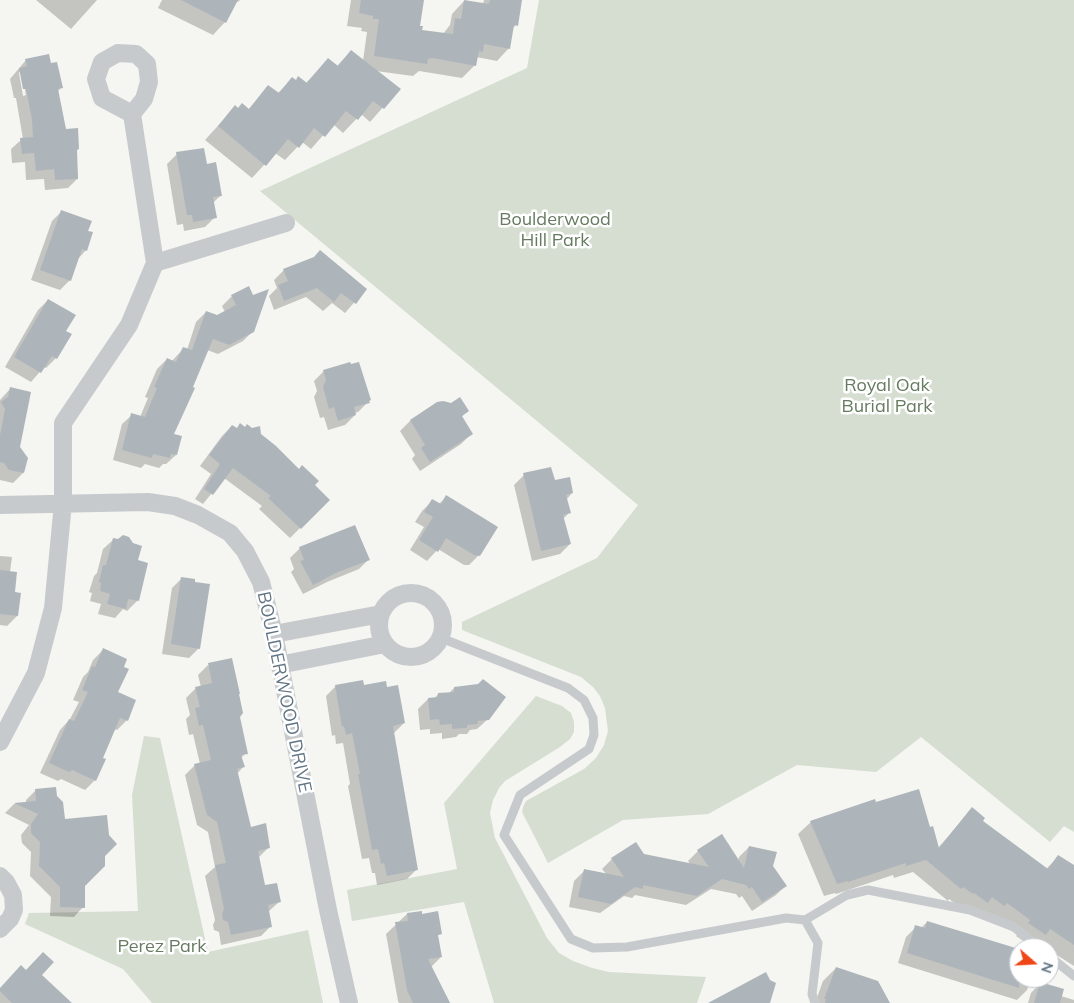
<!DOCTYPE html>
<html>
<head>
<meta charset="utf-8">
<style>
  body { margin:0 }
  #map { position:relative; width:1074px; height:1003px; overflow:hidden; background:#f5f5f1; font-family:Mulish,sans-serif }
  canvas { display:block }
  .north { position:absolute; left:1009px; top:938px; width:50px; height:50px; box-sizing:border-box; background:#fff; border:1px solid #c0c8ce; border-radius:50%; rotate:109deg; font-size:14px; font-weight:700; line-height:20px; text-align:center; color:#627584 }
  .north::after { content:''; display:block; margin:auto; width:18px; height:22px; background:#ef4617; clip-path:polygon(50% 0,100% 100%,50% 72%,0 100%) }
</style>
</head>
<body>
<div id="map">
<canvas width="1074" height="1003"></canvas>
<div class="north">N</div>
</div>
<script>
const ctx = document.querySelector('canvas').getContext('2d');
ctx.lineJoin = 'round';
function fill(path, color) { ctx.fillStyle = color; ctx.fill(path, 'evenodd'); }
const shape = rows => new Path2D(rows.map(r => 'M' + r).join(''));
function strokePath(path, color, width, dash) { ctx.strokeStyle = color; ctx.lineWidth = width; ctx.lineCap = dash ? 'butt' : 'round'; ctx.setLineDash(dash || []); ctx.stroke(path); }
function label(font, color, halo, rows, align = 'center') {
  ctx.font = font + ' Mulish,sans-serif'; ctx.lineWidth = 5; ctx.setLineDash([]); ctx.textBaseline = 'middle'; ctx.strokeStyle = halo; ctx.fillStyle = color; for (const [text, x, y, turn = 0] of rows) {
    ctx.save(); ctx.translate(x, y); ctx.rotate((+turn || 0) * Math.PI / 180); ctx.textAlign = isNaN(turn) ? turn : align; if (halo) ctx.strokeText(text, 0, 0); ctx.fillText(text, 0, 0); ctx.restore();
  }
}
fill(shape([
  [539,0,1074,0,1074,832,1064,826,1050,842,921,737,876,772,797,765,708,814,623,820,548,863,522,812,523,807,526,801,584,769,596,758,604,745,608,731,605,708,600,696,593,687,581,677,462,630,462,622,597,558,638,505,260,191,527,68],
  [536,696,562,706,571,713,574,722,574,732,570,739,560,747,505,781,499,788,493,800,490,813,495,838,547,938,559,953,573,961,592,968,609,972,706,977,697,1003,494,1003,464,902,352,921,347,890,457,869,444,803],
  [144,736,160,738,208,952,308,930,323,1003,152,1003,123,969,25,924,29,913,138,911,132,795]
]), '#d6ddd1');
fill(shape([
  [36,0,97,0,71,29],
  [162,0,240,0,238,2,236,1,225,22,213,35,158,8],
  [351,0,415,0,421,31,443,34,450,25,452,14,464,1,483,4,484,0,521,0,516,25,512,29,509,48,497,61,476,57,475,65,462,78,419,71,413,76,376,71,399,89,370,122,361,114,343,133,333,124,311,149,302,142,285,160,275,153,252,178,205,140,235,107,238,109,248,110,269,87,277,94,292,79,305,84,328,59,337,66,351,51,363,61,367,32,361,31,362,28,347,26],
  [26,60,61,88,57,92,65,131,75,151,78,178,68,188,45,190,44,179,26,180,25,162,12,163,11,149,21,140,23,139,16,98,14,98,10,79],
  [21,70,26,95,23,96,19,73],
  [177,154,206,166,221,195,213,203,215,217,205,227,184,231,183,224,177,225,167,164],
  [62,211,87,232,86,250,78,259,70,280,60,290,31,280,52,221],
  [284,270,366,289,345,313,332,303,323,311,306,297,274,310,269,296,277,288,274,280],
  [232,296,253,331,243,341,218,354,207,350,173,435,176,455,166,464,163,464,159,468,145,464,141,468,113,460,122,424,132,415,140,417,148,398,145,397,157,369,167,359,172,361,183,349,187,350,196,322,206,312,217,316,225,312,222,306],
  [48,300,65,331,56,358,46,368,44,367,31,382,5,367,38,310],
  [324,371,370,400,358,412,355,413,355,415,345,425,328,430,324,417,320,418,314,397,317,391,314,381],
  [10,389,19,447,26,458,23,473,13,483,0,480,0,400],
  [438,403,468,411,461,417,471,434,461,444,420,471,412,459,415,455,400,431,410,421],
  [232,426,236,429,259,435,328,500,290,538,259,509,262,506,224,478,203,504,195,499,211,474,200,466,222,436],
  [524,475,572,493,566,500,569,513,563,519,570,544,560,554,532,561,514,485],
  [447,496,479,555,469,565,464,565,438,549,427,561,410,550,424,527,415,522,422,511,432,501,439,504],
  [113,540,137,561,137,601,127,611,123,609,115,618,98,614,101,604,90,601,92,593,89,592,94,576,97,573,103,549],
  [300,548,368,560,359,569,327,582,303,594,291,572,294,569,290,558],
  [0,556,12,557,10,572,17,616,7,626,0,625],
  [182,578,199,648,189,658,162,654,172,588],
  [103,650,117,693,135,701,126,721,117,730,114,729,102,759,95,780,85,790,61,779,58,781,40,773,60,730,70,719,79,702,73,700,83,677,88,672,93,660],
  [208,665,238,716,246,753,241,758,243,767,237,774,250,828,268,848,258,858,264,886,279,902,268,912,271,926,261,936,221,945,219,932,214,930,213,925,215,920,205,876,215,867,208,832,197,825,185,775,195,765,200,764,193,734,189,735,186,719,190,715,186,698,196,688,201,687,198,675],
  [336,686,363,687,404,723,393,734,417,869,407,879,377,885,375,873,372,873,369,858,362,859,348,786,350,784,343,743,336,744,335,735,332,736,326,696],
  [454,688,488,719,477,729,470,730,467,734,459,734,456,737,442,739,442,733,430,734,430,729,420,730,418,709,428,699,434,699,438,694,449,693],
  [36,790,64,821,103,856,84,885,83,907,74,917,50,916,51,897,30,876,31,852,22,843,21,835,29,825,5,813,14,804,26,803,26,800],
  [875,804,929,828,938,848,972,809,981,821,1046,869,1059,856,1074,867,1074,966,1049,950,1049,948,1037,942,1032,947,1016,936,1018,934,959,906,949,899,948,901,913,872,894,878,893,875,836,894,835,893,824,896,798,834,811,822],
  [749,847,786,885,776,895,752,911,742,896,739,898,736,894,711,889,686,905,635,895,632,898,624,896,600,913,569,907,574,881,584,871,607,875,602,869,612,859,643,855,691,865,688,861,698,851,738,862,739,857],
  [407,914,421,915,441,933,437,936,441,957,431,967,450,1003,399,1003,398,1001,386,934],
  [927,922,1019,950,1019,978,1031,978,1027,990,1017,1000,898,963,906,937,916,927,921,928],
  [836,968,888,1003,815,1003,823,981],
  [26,971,40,975,70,1003,0,1003,0,989],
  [1040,983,1061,996,1074,1000,1074,1003,1028,1003,1031,993]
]), '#0003');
fill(shape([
  [181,0,238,0,226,23],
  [361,0,424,0,420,26,423,26,422,30,453,34,455,18,461,19,464,0,489,4,490,0,522,0,518,26,514,25,510,49,484,44,483,52,479,51,476,66,433,58,428,59,427,64,374,56,379,19,373,19,373,16,359,13],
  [351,50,401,89,384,109,373,101,358,120,346,111,325,137,314,128,299,148,288,139,266,166,218,126,235,105,238,108,242,103,249,109,268,85,279,93,292,77,296,80,298,76,307,83,328,58,338,66],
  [49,54,51,63,57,62,63,88,58,89,66,129,78,128,79,149,77,150,78,179,55,180,54,169,36,171,34,153,22,154,20,138,33,137,32,120,26,89,23,89,19,68,27,66,25,59],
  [204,148,207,164,216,162,222,196,213,197,217,218,193,222,192,215,187,215,176,152],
  [61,210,92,221,88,231,93,232,87,251,82,249,71,281,40,270],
  [320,250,367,289,356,304,341,293,334,302,317,288,284,301,278,285,288,281,283,269,314,257],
  [249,286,253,295,269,289,254,332,229,345,213,339,193,387,195,388,174,434,182,436,177,455,171,454,170,458,153,454,152,458,122,450,131,413,145,417,157,388,154,387,167,358,176,362,183,347,192,350,206,311,217,315,236,305,231,295],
  [48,299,76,315,66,331,72,334,57,359,52,356,41,373,14,357],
  [350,362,351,364,359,362,371,400,369,401,370,403,354,407,356,415,338,421,334,407,329,409,323,387,326,380,323,370],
  [10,387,31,392,20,447,28,458,24,473,9,470,4,463,0,462,0,435,5,409,1,402,8,397],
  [460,397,469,411,462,416,473,434,430,462,421,448,425,445,410,420,437,402,443,401,451,403],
  [240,423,245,427,247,424,252,428,260,426,261,434,276,446,299,469,302,465,319,481,315,485,330,500,301,529,268,498,271,496,233,468,213,495,204,489,220,464,209,455,232,425,237,428],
  [551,467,555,480,570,477,573,493,566,495,571,513,563,515,571,544,541,551,523,473],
  [446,495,498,527,480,556,474,555,446,538,438,552,419,540,433,517,424,512,432,499,441,504],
  [355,525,370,560,338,572,313,585,300,561,304,560,299,547],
  [123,535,129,537,133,543,142,546,138,560,148,563,139,601,128,599,126,609,107,604,110,594,100,591,101,583,99,582,103,565,106,565,113,538,118,539],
  [0,570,17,572,15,592,21,593,18,616,0,614],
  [181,577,195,579,195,582,210,584,200,649,171,644],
  [103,648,127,659,124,667,129,669,118,692,136,700,128,721,120,718,103,758,106,759,96,781,72,770,69,772,49,763,69,719,74,721,88,692,82,690,92,666,95,667],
  [232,658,240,694,239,694,243,713,240,717,248,754,241,755,245,767,237,769,251,827,266,823,270,848,258,851,265,885,277,883,281,902,268,905,272,927,231,935,228,922,223,920,222,914,224,909,215,865,226,863,217,822,207,815,194,764,211,760,203,725,199,726,195,708,200,707,195,687,212,683,208,663],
  [483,679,506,697,489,720,477,721,478,724,467,725,467,728,452,729,452,724,440,725,439,719,430,720,428,698,438,697,438,693,454,692,454,687,478,684],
  [363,680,364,685,386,681,387,687,398,685,405,723,393,726,418,870,387,876,384,863,381,864,378,849,372,850,358,774,360,774,352,733,346,735,344,726,342,727,335,685],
  [56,787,57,796,63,802,65,819,107,815,109,835,117,844,105,856,105,866,85,886,85,908,60,907,60,887,39,866,40,842,31,833,31,824,38,814,14,803,36,801,35,789],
  [919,789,930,827,933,826,939,848,972,807,985,818,983,821,1048,869,1058,855,1074,865,1074,945,1050,929,1046,935,1028,923,1030,920,1007,903,1004,906,992,897,988,903,974,893,973,894,963,887,961,889,926,860,906,866,906,863,848,882,848,881,837,884,810,821,875,799,876,802],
  [722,834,744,868,749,846,777,852,773,866,787,886,762,902,752,887,749,889,746,885,722,879,697,896,643,885,643,889,635,887,611,904,578,897,584,869,624,877,611,858,636,842,644,854,709,867,697,850],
  [422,911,422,914,438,911,442,934,438,935,442,957,428,959,450,1003,413,1003,407,990,395,922,408,921,407,913],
  [927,921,1019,949,1019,988,907,953,915,925,925,928],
  [43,952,54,962,42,975,72,1003,12,1003,0,991,0,988,21,965,26,970],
  [836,967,878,981,890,1003,825,1003,826,999,824,999],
  [766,972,770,980,776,983,770,1003,708,1003],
  [1040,982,1064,989,1060,1003,1034,1003]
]), '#adb5ba');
strokePath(shape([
  [441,638,568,688,584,700,593,718,594,735,589,749,520,795,504,835,571,939,593,948,627,947,786,918,805,920,847,895,868,890,970,910,1014,927,1040,948],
  [805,920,818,943,812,994,815,1003],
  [1049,956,1074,976]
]), '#c7cacd', 9);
strokePath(shape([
  [155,263,286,223],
  [0,505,148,502,175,506,198,515,230,533,245,551,261,582,274,634,328,910,349,1003],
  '379 625a32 32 0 1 1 64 0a32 32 0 1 1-64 0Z',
  [274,634,381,614],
  [279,665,385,644],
  [0,742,36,673,53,608,63,503,63,423,129,325,155,263,132,114,144,99,149,82,147,64,136,54,118,53,102,62,96,79,102,98,132,114],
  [0,876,6,882,13,895,14,910,10,919,0,929]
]), '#c7cacd', 18);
label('18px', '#677b61', '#fff', [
  ["Boulderwood",555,220],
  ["Hill Park",555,241],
  ["Royal Oak",887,386],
  ["Burial Park",887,407],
  ["Perez Park",162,947]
]);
label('18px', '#627584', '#fff', [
  ["BOULDERWOOD DRIVE",284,692,78]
]);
</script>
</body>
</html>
